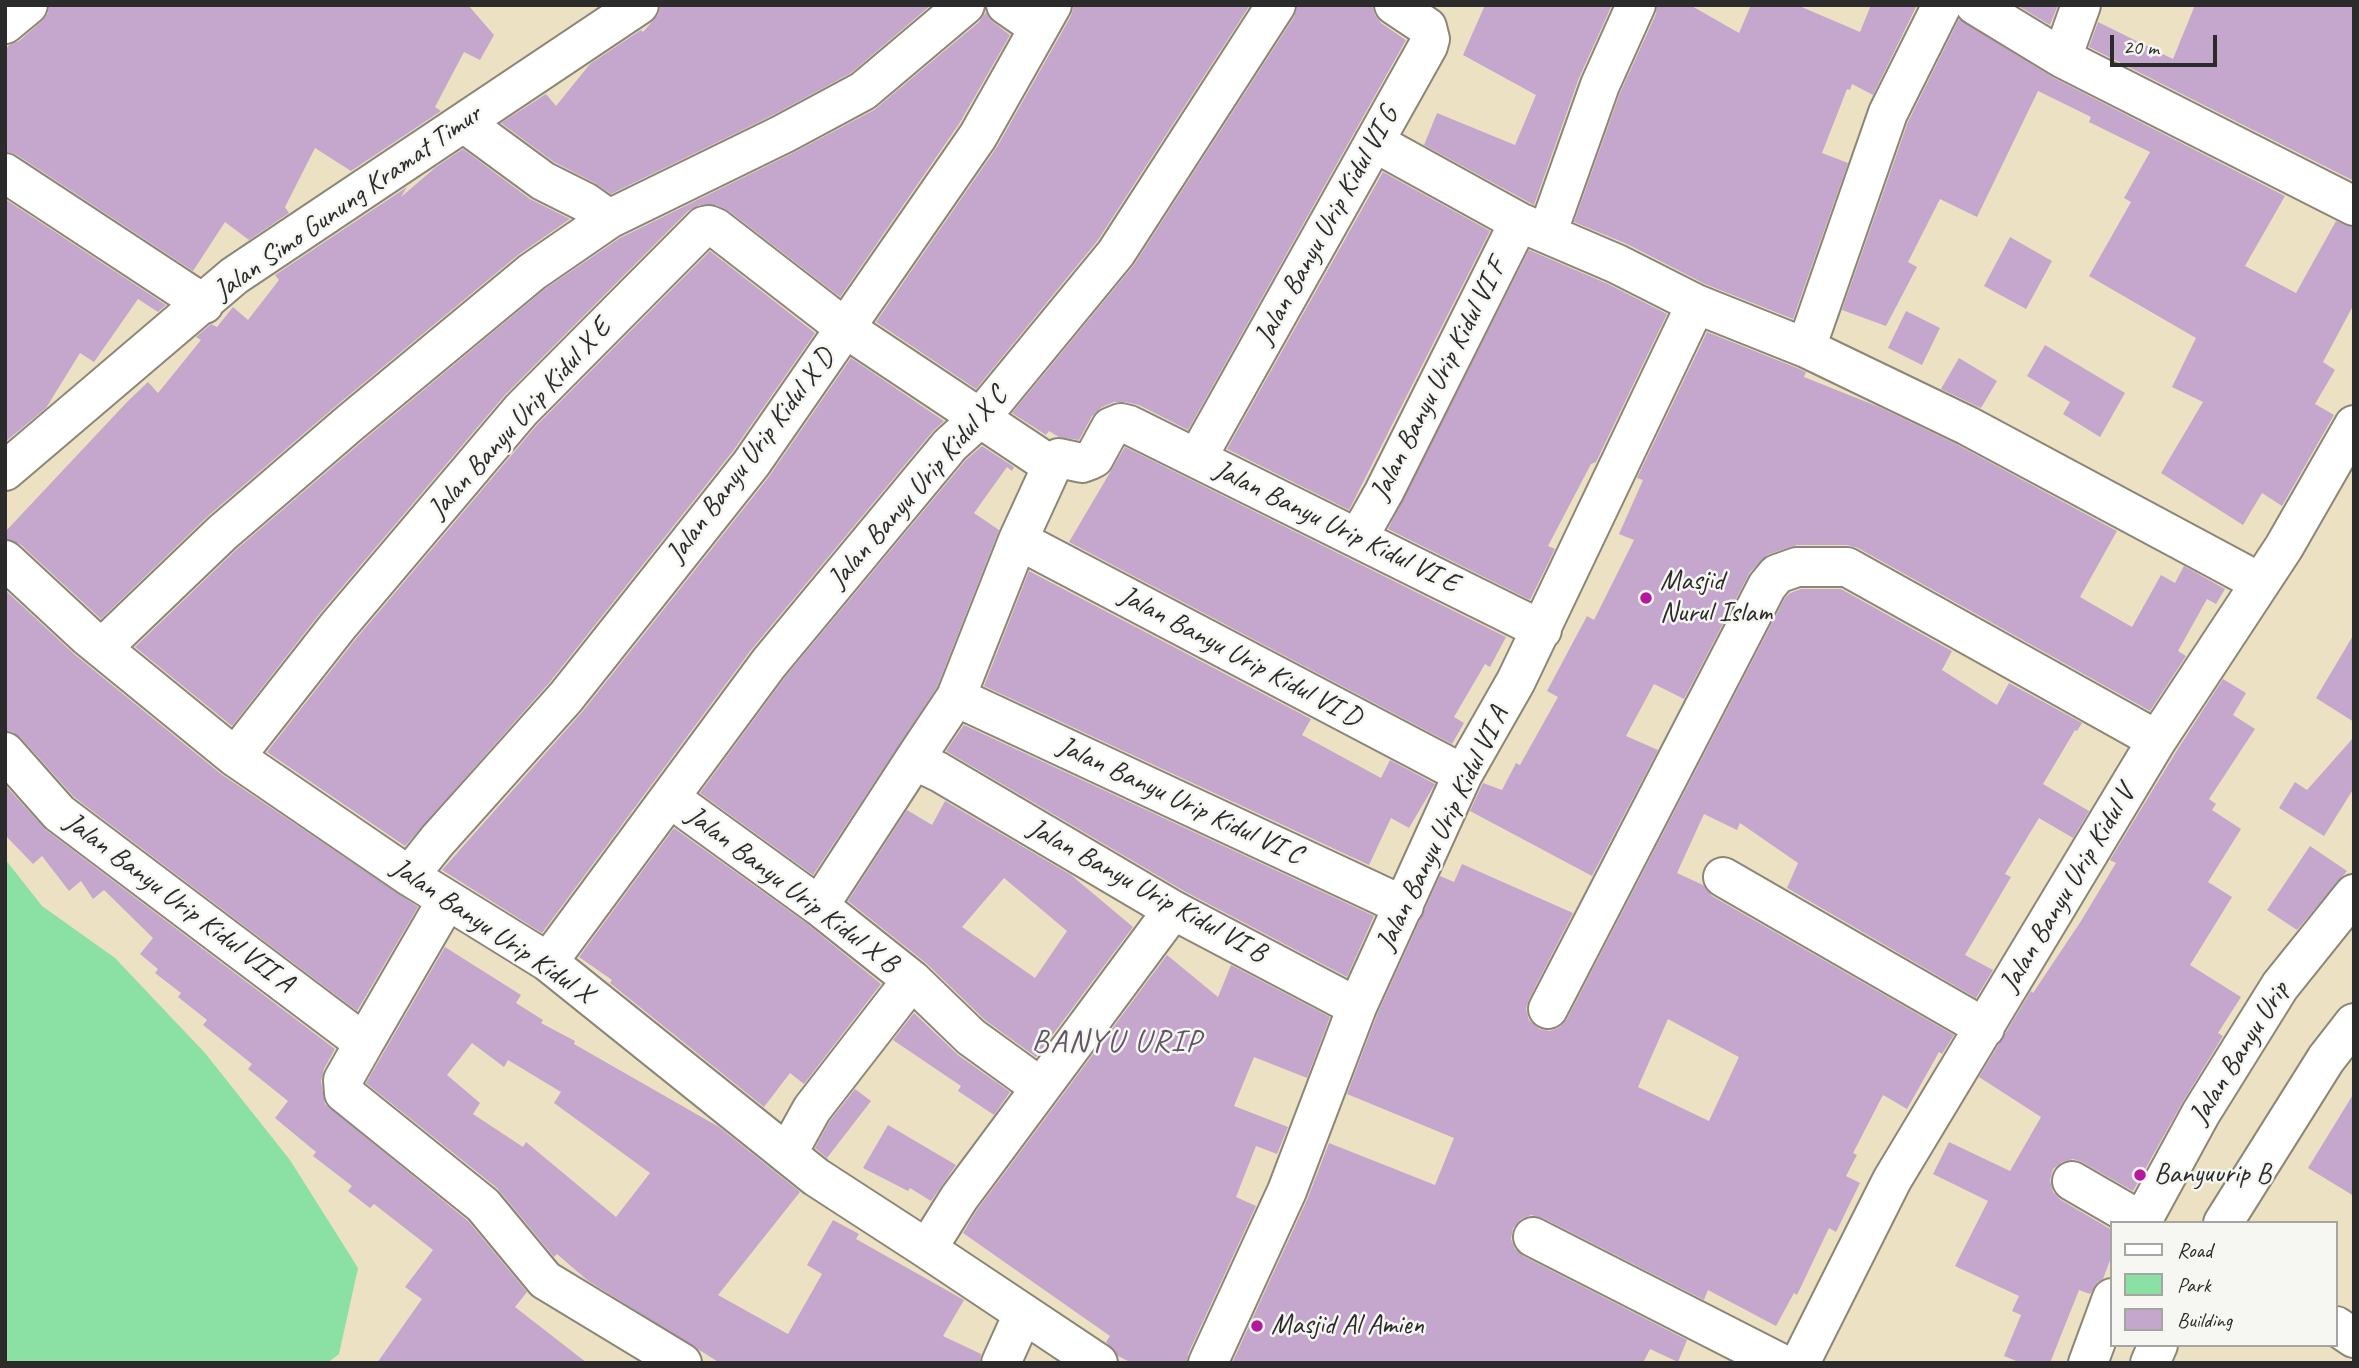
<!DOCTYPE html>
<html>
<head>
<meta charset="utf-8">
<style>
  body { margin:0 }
  #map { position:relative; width:2359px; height:1368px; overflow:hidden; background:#ece2c3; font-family:Caveat,sans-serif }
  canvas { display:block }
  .frame { position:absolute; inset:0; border:7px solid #2b2b2b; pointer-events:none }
  .legend { position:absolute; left:2110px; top:1221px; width:228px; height:126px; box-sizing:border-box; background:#f6f6f2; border:2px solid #a5a5a2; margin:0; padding:9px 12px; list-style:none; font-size:21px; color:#2b2b2b }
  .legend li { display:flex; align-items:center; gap:14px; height:35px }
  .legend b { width:35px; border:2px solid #a5a5a2 }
  .scale { position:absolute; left:2110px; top:35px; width:107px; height:32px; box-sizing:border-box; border:4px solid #2b2b2b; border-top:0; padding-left:9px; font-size:21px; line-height:24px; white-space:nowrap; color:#2b2b2b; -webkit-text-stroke:5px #f6f6f2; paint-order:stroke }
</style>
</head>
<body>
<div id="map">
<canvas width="2359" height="1368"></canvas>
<div class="frame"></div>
<ul class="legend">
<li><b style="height:9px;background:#fff"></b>Road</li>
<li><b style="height:19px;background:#8be0a3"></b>Park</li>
<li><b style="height:19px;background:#c5a6cc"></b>Building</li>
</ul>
<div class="scale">20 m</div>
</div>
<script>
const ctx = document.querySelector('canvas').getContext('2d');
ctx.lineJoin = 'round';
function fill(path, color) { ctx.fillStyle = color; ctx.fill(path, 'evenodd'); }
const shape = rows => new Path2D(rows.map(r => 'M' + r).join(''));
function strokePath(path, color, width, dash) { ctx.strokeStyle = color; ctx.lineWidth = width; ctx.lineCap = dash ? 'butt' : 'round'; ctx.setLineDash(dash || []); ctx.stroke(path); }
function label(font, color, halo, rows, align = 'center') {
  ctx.font = font + ' Caveat,sans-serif'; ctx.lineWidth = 5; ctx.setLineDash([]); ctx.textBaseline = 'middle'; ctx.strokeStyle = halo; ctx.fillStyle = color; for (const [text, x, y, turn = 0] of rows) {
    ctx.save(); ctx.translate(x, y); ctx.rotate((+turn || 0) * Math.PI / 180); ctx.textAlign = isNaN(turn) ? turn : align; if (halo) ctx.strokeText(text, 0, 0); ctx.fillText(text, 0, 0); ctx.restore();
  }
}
fill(shape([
  [5,859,42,906,115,958,205,1053,290,1160,358,1268,339,1354,327,1363,5,1363]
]), '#8be0a3');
fill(shape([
  [49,5,468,5,494,35,480,60,464,52,435,107,441,111,351,171,315,148,285,207,289,213,249,240,225,222,193,271,17,155,5,151,5,51,9,45,19,41,42,21,48,13],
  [661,5,931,5,851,73,773,115,611,194,595,183,554,162,501,123,546,94,556,106,590,64,641,30,643,32,658,15],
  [1074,5,1250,5,1098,240,976,389,876,322,997,147,1071,16],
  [1298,5,1372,5,1375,15,1381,23,1406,40,1188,430,1139,405,1125,402,1114,402,1102,407,1092,416,1079,440,1059,437,1049,431,1046,435,1012,413,1134,265,1294,17],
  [1485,5,1612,5,1579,78,1534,205,1424,145,1437,113,1515,145,1536,95,1463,55],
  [1657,5,1690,5,1739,33,1751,5,1797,5,1860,32,1871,5,1917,5,1873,95,1852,84,1850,90,1847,89,1822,153,1848,163,1793,319,1705,284,1627,244,1574,222,1620,93,1656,14],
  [2017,5,2058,5,2050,25],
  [2195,5,2354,5,2354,181,2089,47,2098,22,2173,59],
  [986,12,993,22,1010,35,959,124,840,297,729,211,717,205,699,205,688,211,504,396,321,612,232,726,135,647,237,549,365,439,545,289,620,238,793,153,874,110,979,22],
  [1959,19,2052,77,2285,196,2245,266,2296,293,2336,221,2354,228,2354,304,2323,362,2335,370,2315,404,2334,415,2282,506,2262,493,2243,525,2161,473,2203,402,2172,387,2196,338,2089,276,2131,202,2124,198,2150,152,2089,122,2091,117,2038,91,1977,217,1940,199,1908,262,1917,267,1886,326,1842,310,1908,122],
  [463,149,530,199,570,219,518,255,337,405,208,516,101,619,20,544,5,539,5,532,128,401,148,382,158,393,201,340,196,337,211,324,217,327,233,307,248,320,279,280,275,275,407,187,401,197,436,167],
  [1383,172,1490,231,1349,510,1227,449],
  [5,199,166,305,158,312,138,299,94,362,80,353,46,408,5,442],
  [2010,237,2052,261,2026,309,1984,286],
  [1529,250,1608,284,1667,314,1596,462,1591,464,1548,546,1555,549,1530,600,1388,529],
  [710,251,815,333,733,451,549,683,405,846,267,752,355,640,537,425],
  [1906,311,1940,328,1922,365,1888,348],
  [1707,332,1797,368,1806,372,1804,377,1879,407,1958,445,2117,531,2080,597,2132,627,2161,575,2175,583,2184,566,2225,589,2216,604,2207,599,2178,651,2186,656,2150,711,1858,548,1847,545,1797,545,1769,554,1750,572,1684,699,1654,684,1626,736,1658,750,1592,876,1470,811,1483,783,1502,790,1516,763,1520,765,1558,697,1547,691,1587,616,1594,620,1634,540,1619,534,1643,480,1637,478],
  [2045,345,2125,393,2100,437,2063,414,2070,402,2027,376],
  [851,358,944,421,933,431,751,650,542,933,442,870,583,711,768,478],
  [1959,358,1997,381,1981,408,1941,389],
  [982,446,1014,467,1012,471,1007,467,974,513,999,530,937,687,813,875,700,793,786,676,966,460],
  [1125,447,1506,637,1490,667,1485,664,1454,717,1464,723,1452,744,1069,542],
  [1029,571,1311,719,1302,735,1381,778,1390,760,1435,784,1409,828,1391,818,1369,865,984,686],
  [1801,589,1841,589,1952,651,1942,670,1997,705,2009,683,2082,723,2077,731,2075,730,2043,784,2089,811,2073,838,2039,818,2005,874,2011,877,1965,955,1993,970,1976,998,1787,888,1798,863,1740,823,1737,830,1704,814,1677,873,1703,885,1712,896,1954,1035,1942,1054,1939,1052,1907,1109,1883,1095,1853,1153,1857,1155,1846,1176,1860,1183,1836,1232,1829,1228,1797,1295,1794,1293,1776,1326,1708,1290,1704,1300,1543,1218,1531,1215,1521,1219,1513,1228,1511,1239,1515,1249,1523,1256,1687,1340,1678,1362,1650,1349,1643,1363,1232,1363,1307,1200,1329,1143,1435,1185,1454,1138,1347,1094,1377,1015,1440,876,1454,882,1462,864,1573,913,1529,999,1526,1009,1529,1020,1539,1029,1550,1031,1560,1027,1567,1019,1785,598,1790,593],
  [1668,1019,1739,1057,1709,1121,1638,1087],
  [5,590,74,654,221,774,418,907,357,1011,74,797,21,738,13,732,5,731],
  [2354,634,2354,722,2316,698],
  [2223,679,2246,693,2233,715,2255,729,2209,799,2216,804,2212,810,2241,829,2208,882,2232,897,2190,965,2241,997,2218,1033,2223,1036,2182,1103,2133,1191,2082,1162,2073,1159,2062,1162,2053,1169,2050,1180,2053,1192,2061,1200,2112,1230,2112,1255,2103,1279,2098,1282,2090,1294,2079,1290,2050,1363,2021,1363,2004,1356,2021,1315,2012,1311,2019,1296,1955,1266,1988,1201,1933,1174,1949,1142,2010,1171,2041,1117,1979,1077,2031,991,2033,993,2081,921,2116,863,2110,860,2176,752],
  [964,725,1374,916,1347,977,1184,891,946,751],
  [2354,737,2354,788,2324,836,2279,808,2295,782,2307,790],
  [5,785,46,830,335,1049,324,1069,321,1081,325,1104,468,1221,527,1292,515,1307,587,1363,377,1363,422,1299,405,1287,433,1250,374,1204,370,1208,348,1191,352,1186,313,1156,316,1152,275,1118,288,1101,248,1069,252,1064,203,1025,207,1020,178,997,181,993,155,973,158,969,140,954,153,938,104,890,93,899,81,881,69,891,42,856,33,864,5,835],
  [945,801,1071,875,1133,927,1036,1057,985,1020,926,963,848,901,907,810,932,825],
  [1004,878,1067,931,1035,978,962,927],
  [674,828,806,923,881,984,804,1084,790,1073,764,1107,610,983,612,980,579,957],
  [2310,846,2347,871,2297,930,2267,910],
  [445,947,521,995,516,1003,543,1020,541,1023,575,1041,574,1044,719,1127,800,1192,718,1295,788,1334,822,1274,807,1265,833,1220,859,1234,856,1239,964,1300,943,1336,981,1354,980,1363,720,1363,587,1280,557,1254,554,1257,497,1188,366,1083],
  [472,1043,504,1067,508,1060,561,1092,554,1103,650,1173,616,1217,526,1142,523,1147,473,1114,480,1103,447,1075],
  [1167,955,1218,997,1231,965,1330,1017,1307,1078,1254,1057,1234,1106,1288,1127,1277,1154,1256,1146,1236,1197,1256,1206,1188,1354,1187,1363,1132,1363,1118,1356,1106,1342,1110,1336,963,1233,977,1210],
  [914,1013,958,1055,1010,1092,994,1115,958,1091,961,1086,893,1040],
  [855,1089,871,1101,827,1158,815,1148,830,1121],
  [2354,1093,2354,1196,2308,1168],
  [888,1125,956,1165,931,1201,910,1188,908,1191,863,1168]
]), '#c5a6cc');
const minor = shape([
  [1006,5,1039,28],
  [1975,5,2062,58,2354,206],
  [5,24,28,5],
  [2062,58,2081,5],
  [1374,142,1519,222,1617,264,1696,304,1806,348,1968,426,2259,582],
  [5,173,204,304],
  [609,219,783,134,863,91,965,5],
  [1547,234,1600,85,1636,5],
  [1806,348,1888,113,1942,5],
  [1197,458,1428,46,1430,39,1427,27,1394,5],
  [5,471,234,276,639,5],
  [1358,538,1384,492,1519,222],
  [1018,540,1463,774],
  [5,560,88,637,235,757,409,876,548,962,816,1177,927,1249,1098,1363],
  [102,648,222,533,351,422,532,272,609,219,585,202,543,181,464,123],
  [956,697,1404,906],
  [5,752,59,813,364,1043,343,1080,344,1093,483,1205,545,1280,682,1363],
  [235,757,338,626,521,410,704,226,709,225,716,228,845,328,1052,466],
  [670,798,819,906,912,980,812,1109,787,1154],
  [409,876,437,841,566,697,751,464,978,136,1052,5],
  [1723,877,1985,1028],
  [819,906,914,760],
  [548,962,769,663,950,445,981,417,1116,253,1276,5],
  [912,980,971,1037,1040,1087],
  [1357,1007,1173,910,939,772,914,760,956,697,1018,540,1052,466,1059,458,1082,463,1090,460,1094,458,1111,427,1121,423,1129,425,1542,630],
  [1548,1009,1767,586,1777,574,1797,567,1847,567,2157,740],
  [364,1043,447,900],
  [2072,1181,2141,1221],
  [1533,1237,1780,1363],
  [927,1249,959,1198,1173,910],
  [2336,1326,2354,1338],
  [1001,1363,1023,1314],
  [1208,1363,1287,1191,1357,1007,1463,774,1516,681,1696,304],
  [1800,1363,1892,1180,2157,740,2284,547,2354,425]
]);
const major = shape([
  [2141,1223,2201,1113,2280,986,2354,894],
  [2223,1223,2326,1059,2354,1023],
  [2088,1363,2112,1298],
  [2150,1363,2158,1345]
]);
strokePath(minor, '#8c8677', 42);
strokePath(major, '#8c8677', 42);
strokePath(minor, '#fff', 38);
strokePath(major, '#fff', 38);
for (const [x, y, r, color] of [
  [1646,598,7,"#b5179e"],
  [2140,1175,7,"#b5179e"],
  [1257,1326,7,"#b5179e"]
]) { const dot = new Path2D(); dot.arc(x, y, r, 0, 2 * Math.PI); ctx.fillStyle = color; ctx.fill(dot); strokePath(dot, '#f6f6f2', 2.5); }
label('28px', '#2b2b2b', '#f6f6f2', [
  ["Jalan Simo Gunung Kramat Timur",348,203,-35],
  ["Jalan Banyu Urip Kidul VI G",1327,226,-61],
  ["Jalan Banyu Urip Kidul VI F",1439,380,-63],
  ["Jalan Banyu Urip Kidul X E",520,419,-48],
  ["Jalan Banyu Urip Kidul X D",751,456,-53],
  ["Jalan Banyu Urip Kidul X C",918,488,-49],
  ["Jalan Banyu Urip Kidul VI E",1336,527,26],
  ["Jalan Banyu Urip Kidul VI D",1240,657,28],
  ["Jalan Banyu Urip Kidul VI C",1180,801,25],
  ["Jalan Banyu Urip Kidul VI A",1443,829,-64],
  ["Jalan Banyu Urip Kidul V",2068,889,-59],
  ["Jalan Banyu Urip Kidul X B",792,890,37],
  ["Jalan Banyu Urip Kidul VI B",1147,891,29],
  ["Jalan Banyu Urip Kidul VII A",179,903,37],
  ["Jalan Banyu Urip Kidul X",492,931,34],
  ["Jalan Banyu Urip",2240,1053,-58]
]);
label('28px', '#2b2b2b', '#f6f6f2', [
  ["Masjid",1660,582],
  ["Nurul Islam",1660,614],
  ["Banyuurip B",2154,1175],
  ["Masjid Al Amien",1271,1326]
], 'left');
ctx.letterSpacing = '2px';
label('32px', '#615663', '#f6f6f2', [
  ["BANYU URIP",1117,1043]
]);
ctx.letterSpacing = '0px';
</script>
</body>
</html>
